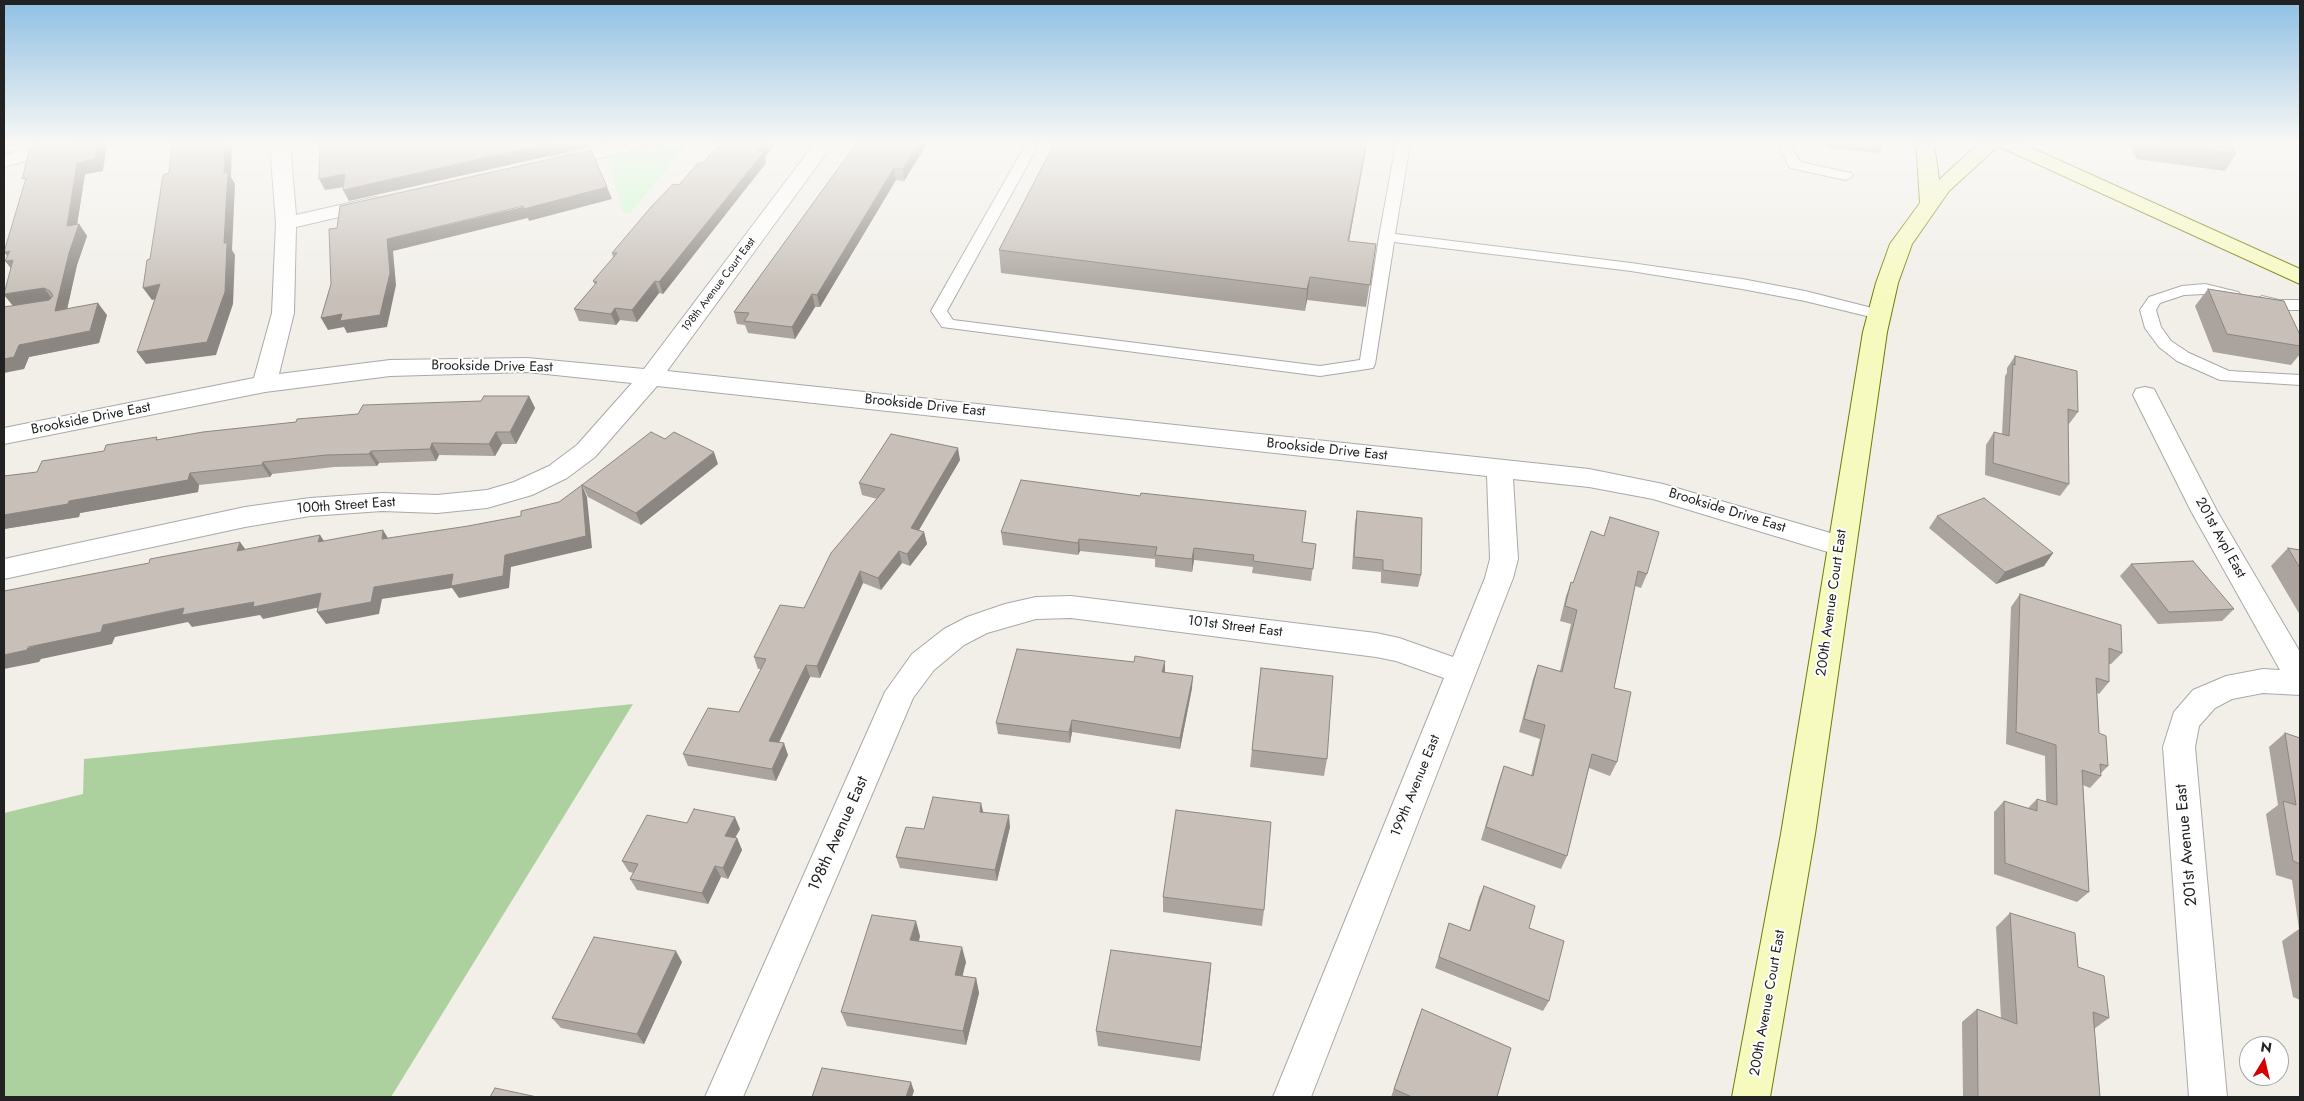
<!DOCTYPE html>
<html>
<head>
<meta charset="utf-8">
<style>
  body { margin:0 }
  #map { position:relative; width:2304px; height:1101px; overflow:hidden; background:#f2efe9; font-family:Jost,sans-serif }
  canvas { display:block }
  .frame { position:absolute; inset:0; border:5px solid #222; pointer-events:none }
  .north { position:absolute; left:2239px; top:1036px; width:50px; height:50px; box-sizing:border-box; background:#fff; border:1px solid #a7a7a7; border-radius:50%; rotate:9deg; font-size:14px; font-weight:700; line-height:20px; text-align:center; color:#222 }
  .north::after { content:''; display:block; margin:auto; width:18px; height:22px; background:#d40000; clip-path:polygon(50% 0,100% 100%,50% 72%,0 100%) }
</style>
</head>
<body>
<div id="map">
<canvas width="2304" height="1101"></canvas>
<div class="frame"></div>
<div class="north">N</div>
</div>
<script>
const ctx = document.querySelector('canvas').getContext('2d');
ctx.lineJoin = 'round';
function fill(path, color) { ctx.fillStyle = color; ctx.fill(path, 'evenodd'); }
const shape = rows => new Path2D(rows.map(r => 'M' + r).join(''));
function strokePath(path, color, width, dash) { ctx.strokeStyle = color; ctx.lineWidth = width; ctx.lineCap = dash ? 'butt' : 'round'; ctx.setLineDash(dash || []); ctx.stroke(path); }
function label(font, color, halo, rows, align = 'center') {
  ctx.font = font + ' Jost,sans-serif'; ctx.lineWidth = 4; ctx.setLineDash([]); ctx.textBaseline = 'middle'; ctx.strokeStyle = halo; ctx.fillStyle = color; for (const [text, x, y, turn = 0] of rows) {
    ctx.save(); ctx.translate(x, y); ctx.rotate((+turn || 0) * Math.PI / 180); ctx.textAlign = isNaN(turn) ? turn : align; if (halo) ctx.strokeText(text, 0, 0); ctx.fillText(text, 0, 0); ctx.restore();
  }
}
fill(shape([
  [633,704,391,1097,4,1097,4,813,83,794,84,759]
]), '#add19e');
fill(shape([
  [669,144,689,144,630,213,623,213,607,158]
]), '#c8facc');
const service = shape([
  [1026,144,1039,144,947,311,953,320,1320,366,1360,360,1379,237,1396,144,1410,144,1395,234,1631,263,1742,279,1805,291,1884,311,1887,314,1879,319,1805,301,1742,289,1631,271,1394,242,1375,364,1373,368,1367,369,1320,376,942,327,931,311,1026,144],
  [1773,144,1790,144,1800,162,1851,173,1853,176,1846,180,1790,168,1779,148,1773,144],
  [2205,284,2238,292,2241,295,2233,300,2205,294,2184,295,2160,303,2156,310,2161,327,2171,341,2189,353,2229,371,2300,375,2300,385,2220,380,2177,361,2159,347,2145,328,2140,310,2149,297,2182,286,2205,284],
  [2262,296,2279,300,2300,300,2300,310,2279,310,2257,304,2254,301,2262,296]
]);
const minor = shape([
  [42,144,73,144,71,148,4,167,4,155,42,144],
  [270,144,290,144,296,215,375,197,382,199,385,203,382,207,296,227,294,313,279,374,390,360,527,358,644,369,814,144,833,144,667,371,1589,469,1663,484,1851,539,1855,546,1851,553,1841,556,1653,499,1589,487,1513,479,1518,559,1513,578,1311,1097,1273,1097,1444,678,1396,661,1376,657,1071,618,1036,619,987,633,964,645,934,670,913,698,743,1097,705,1097,885,692,912,654,944,629,967,617,1005,604,1036,597,1071,596,1376,633,1399,638,1453,657,1485,578,1490,559,1487,476,657,386,595,457,567,478,532,495,487,508,437,513,382,511,310,516,245,527,4,579,4,559,245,507,310,498,382,493,437,495,487,490,514,482,549,466,577,445,632,383,527,372,390,376,265,392,4,444,4,428,254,378,272,313,276,223,270,144],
  [609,144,645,144,643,148,556,168,549,166,546,162,549,158,609,144],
  [2145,387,2154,389,2157,395,2217,511,2300,652,2300,695,2263,693,2232,699,2215,708,2199,726,2195,747,2227,1097,2189,1097,2163,747,2174,712,2193,690,2226,676,2263,669,2280,670,2191,511,2133,395,2136,389,2145,387]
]);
const secondary = shape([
  [1914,144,1934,144,1939,180,1978,144,2023,144,2300,269,2300,284,1998,146,1949,191,1912,244,1898,283,1887,332,1815,834,1770,1097,1732,1097,1781,834,1863,332,1876,283,1890,244,1920,203,1917,154,1914,144]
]);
strokePath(service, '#a9a9a9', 2);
strokePath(minor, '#a9a9a9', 2);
strokePath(secondary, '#707d05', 2);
fill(service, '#fff');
fill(minor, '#fff');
fill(secondary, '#f7fabf');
fill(shape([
  [43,144,103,171,85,174,77,225,79,224,87,236,77,265,67,309,107,315,99,343,29,357,24,369,14,306,11,268,5,261,7,256,4,252],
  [856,144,927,144,904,181,896,180,820,307,815,307,795,339,748,333,745,325,737,324,734,312],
  [1054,144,1367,144,1349,241,1376,244,1366,307,1307,300,1305,311,1001,273,999,250],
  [1828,144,1884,144,1880,153,1829,148],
  [2130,144,2231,144,2236,154,2225,171,2136,159],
  [765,157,766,163,663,294,659,293,637,322,620,320,616,325,579,321,574,309,595,285,593,281,613,258,612,253,679,185,703,163],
  [2208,289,2300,335,2300,354,2291,365,2213,352,2195,306],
  [2015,356,2078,412,2069,424,2068,424,2069,484,2060,496,1985,475,1986,445,1994,432,2002,434,2005,376,2007,373,2007,368],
  [529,396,535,408,516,444,502,444,495,456,439,455,436,461,379,463,377,466,334,467,272,474,270,477,199,485,198,492,80,513,79,517,4,529,4,476,37,472,104,451,159,440,358,414],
  [960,460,919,530,924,532,927,544,910,566,902,563,881,590,863,583,820,678,810,677,778,742,788,755,776,781,688,766,683,754,739,712,761,669,758,669,754,657,804,608,877,499,862,495,859,483],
  [718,464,641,525,588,497,582,485],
  [1357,511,1421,575,1418,587,1381,583,1381,572,1352,569,1355,523],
  [1937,516,2053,553,2044,566,1996,584,1929,528],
  [1610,517,1647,574,1641,588,1635,586,1614,688,1617,762,1610,776,1589,768,1567,856,1561,869,1481,840,1499,780,1504,766,1531,776,1540,739,1519,732,1533,679,1538,665,1560,671,1571,624,1560,621,1566,596,1571,582,1573,583,1604,535],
  [1001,532,1302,542,1316,544,1311,581,1252,573,1253,567,1194,560,1192,572,1155,567,1155,559,1080,551,1078,555,1003,545],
  [2288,548,2300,550,2300,615,2271,566],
  [2131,564,2234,609,2222,621,2158,624,2120,576],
  [2020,594,2122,653,2111,664,2109,664,2109,682,2099,694,2097,693,2099,733,2108,766,2101,773,2101,776,2090,788,2083,785,2089,892,2077,902,1994,874,1994,812,2004,801,2028,808,2037,799,2046,802,2045,756,2006,744,2011,607],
  [1261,668,1327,759,1324,776,1250,767],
  [1165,672,1192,688,1180,749,1072,732,1070,743,998,734,996,723],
  [2285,733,2300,738,2300,1000,2293,997,2282,941,2299,929,2292,880,2276,875,2266,814,2278,805,2269,747],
  [983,812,1010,827,997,881,900,868,896,857,924,829],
  [687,823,740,829,735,838,737,838,742,850,728,879,721,877,708,904,637,890,630,879,634,873,629,872,622,861],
  [1484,886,1529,928,1549,1001,1543,1011,1435,968,1449,923,1469,931,1479,897],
  [1163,897,1264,910,1262,926,1163,912],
  [2010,913,2078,967,2109,1018,2094,1029,2100,1097,1963,1097,1962,1022,1977,1009,2001,1018,1996,927],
  [920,936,919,941,966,962,962,976,976,978,979,993,966,1045,847,1026,841,1012],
  [682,962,644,1044,561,1028,552,1018],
  [1211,963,1200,1061,1098,1046,1096,1031],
  [1418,1019,1497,1097,1391,1097]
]), '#aba49e');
fill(shape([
  [98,144,107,144,103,171,85,174,76,231,79,224,87,236,77,265,64,323,55,311,77,163],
  [225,144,232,144,231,177,235,184,232,250,235,255,233,304,216,355,146,364,137,352,224,243,224,173],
  [546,144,588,144,589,147,349,201,343,190],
  [763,144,775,144,765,157,766,163,663,294,659,282],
  [918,144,927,144,904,181,903,169],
  [1366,144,1367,144,1345,263,1348,241],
  [894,168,896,180,820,307,817,295],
  [345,174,351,186,325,190,319,179],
  [607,187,612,199,529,221,528,218,393,251,396,285,387,327,347,333,344,327,328,330,321,318,387,239],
  [10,251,16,263,15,273,5,261,11,260,4,252],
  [1310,277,1307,300,1305,311,1307,289],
  [655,281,659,293,637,322,632,310],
  [160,284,169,296,152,300,143,288],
  [44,288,53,300,13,306,4,295,4,294],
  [812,294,815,307,795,339,792,327],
  [98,303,107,315,99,343,29,357,24,369,4,373,4,359,19,345],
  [615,308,620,320,616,325,611,314],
  [529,396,535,408,516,444,510,432],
  [496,432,502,444,495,456,489,444],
  [432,443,439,455,436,461,430,449],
  [958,448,960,460,913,540,911,528],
  [371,451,379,463,377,466,369,454],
  [714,452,718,464,641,525,636,513],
  [263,462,272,474,270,477,262,465],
  [190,473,199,485,198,492,80,513,79,517,4,529,4,515,69,501],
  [582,485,587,497,592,548,511,567,509,588,459,598,452,588,382,599,379,614,326,624,317,612,374,587,505,555],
  [383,530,391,543,382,539],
  [924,532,927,544,910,566,907,554],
  [320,535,328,547,318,542],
  [1079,539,1080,551,1078,555,1078,543],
  [240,542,249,554,237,551],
  [1194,548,1194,560,1192,572,1192,559],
  [899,551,902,563,881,590,878,578],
  [2053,553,2044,566,1996,584,2005,572],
  [860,571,863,583,820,678,817,666],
  [321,593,330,605,263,619,260,615,192,627,188,622,115,637,112,644,41,659,39,662,4,669,4,655,103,625,184,608,254,602],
  [1165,661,1165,672,1162,672],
  [806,665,810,677,774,753,769,741],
  [1193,676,1192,688,1180,749,1180,738],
  [1072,720,1072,732,1070,743,1069,732],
  [784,743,788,755,776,781,772,769],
  [981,803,984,815,980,812],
  [1009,815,1010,827,997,881,995,870],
  [735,817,740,829,730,847,725,836],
  [737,838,742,850,728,879,723,868],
  [715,866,721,877,708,904,702,893],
  [916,921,920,936,915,955,910,940],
  [962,947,966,962,959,990,955,975],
  [676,951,682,962,644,1044,637,1034],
  [1211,963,1210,978,1200,1061,1201,1047],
  [976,978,979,993,966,1045,963,1031],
  [911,1082,914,1091,912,1097,906,1097]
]), '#8b8681');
const building = shape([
  [43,144,98,144,95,159,77,163,67,226,79,224,69,253,55,311,98,303,90,331,19,345,14,357,4,359,4,307,49,300,53,296,50,291,44,288,4,294,13,260,5,261,10,251,4,252,26,178,22,179,30,148,43,144],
  [172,144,225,144,224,173,228,172,224,243,227,243,225,292,207,342,137,352,160,284,143,288,147,260,150,259,163,175,169,173,172,144],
  [320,144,546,144,343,190,345,174,319,179,320,144],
  [719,144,763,144,757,151,764,152,659,282,655,281,632,310,615,308,611,314,574,309,597,282,593,281,617,253,612,253,651,207,673,184,679,185,698,163,703,163,719,144],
  [856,144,918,144,903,169,894,168,817,295,812,294,792,327,744,321,749,313,734,312,856,144],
  [1054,144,1366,144,1348,241,1376,244,1370,285,1310,277,1307,289,999,250,1054,144],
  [2163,144,2231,144,2236,154,2163,144],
  [591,150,607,187,524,209,523,206,387,239,390,273,380,315,340,321,342,314,321,318,331,284,329,229,337,228,340,206,591,150],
  [2208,289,2284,301,2300,335,2300,346,2227,334,2208,289],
  [2015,356,2077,371,2078,412,2068,409,2069,484,1993,463,1994,432,2009,436,2013,364,2015,365,2015,356],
  [484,396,529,396,510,432,496,432,489,444,432,443,430,449,371,451,369,454,326,455,263,462,262,465,190,473,188,480,69,501,68,504,4,515,4,476,37,472,42,461,104,451,106,445,157,437,156,440,203,432,296,422,297,419,358,414,363,405,481,401,484,396],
  [651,432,665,439,674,432,714,452,636,513,582,485,651,432],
  [891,434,958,448,911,528,924,532,907,554,899,551,878,578,860,571,817,666,806,665,769,741,784,743,772,769,683,754,708,708,739,712,766,659,754,657,780,605,804,608,831,553,885,489,859,483,891,434],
  [1021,480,1140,496,1141,493,1306,511,1302,542,1316,544,1313,569,1253,561,1254,555,1194,548,1192,559,1155,555,1157,547,1079,539,1078,543,1001,532,1021,480],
  [582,485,586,536,505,555,503,576,451,586,453,574,374,587,371,602,317,612,321,593,253,607,254,602,182,615,184,608,103,625,101,632,28,647,27,650,4,655,4,591,149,563,150,559,240,542,237,551,320,535,318,542,383,530,382,539,468,526,521,516,521,511,559,502,582,485],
  [1984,498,2053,553,2005,572,1937,516,1984,498],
  [1357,511,1422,518,1421,575,1383,570,1383,560,1354,557,1357,511],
  [1610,517,1659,532,1647,574,1638,571,1614,688,1631,692,1617,762,1592,754,1567,856,1486,827,1504,766,1533,776,1545,725,1524,719,1538,665,1562,672,1577,610,1565,606,1571,582,1573,583,1591,531,1604,536,1610,517],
  [2288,548,2300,550,2300,568,2288,548],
  [2193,561,2234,609,2169,612,2131,564,2193,561],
  [2020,594,2121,625,2122,653,2109,648,2109,682,2096,678,2099,733,2106,736,2108,766,2100,764,2101,776,2082,770,2089,892,2005,863,2004,801,2037,811,2037,799,2057,805,2056,745,2016,732,2020,594],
  [1017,649,1134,662,1135,656,1165,661,1162,672,1193,676,1180,738,1072,720,1069,732,996,723,1017,649],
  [1261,668,1333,676,1327,759,1252,750,1261,668],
  [2285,733,2300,738,2300,864,2293,861,2283,801,2296,805,2285,733],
  [933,797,981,803,980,812,1009,815,995,870,896,857,906,827,924,829,933,797],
  [694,809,735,817,725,836,737,838,723,868,715,866,702,893,630,879,638,864,622,861,647,815,687,823,694,809],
  [1176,810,1271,822,1264,910,1163,897,1176,810],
  [1484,886,1535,906,1529,928,1564,941,1549,1001,1439,957,1449,923,1470,931,1484,886],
  [2010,913,2075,933,2078,967,2104,976,2109,1018,2093,1012,2100,1097,1978,1097,1977,1009,2017,1024,2010,913],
  [872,915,916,921,910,940,962,947,955,975,976,978,963,1031,841,1012,872,915],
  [594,937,676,951,637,1034,552,1018,594,937],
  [1111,950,1211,963,1201,1047,1096,1031,1111,950],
  [1422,1009,1511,1048,1497,1097,1412,1097,1394,1089,1422,1009],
  [822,1068,911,1082,906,1097,812,1097,822,1068],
  [495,1088,537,1097,490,1097,495,1088]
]);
fill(building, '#c7bfb8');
strokePath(building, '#8b8681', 1);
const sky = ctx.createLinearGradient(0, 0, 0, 298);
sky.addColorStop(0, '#8fc0e4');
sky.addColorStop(0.48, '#f9f8f5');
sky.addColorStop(1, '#f9f8f500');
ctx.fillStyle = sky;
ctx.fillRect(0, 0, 2304, 298);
label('11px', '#222', '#fff', [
  ["198th Avenue Court East",719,285,-53]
]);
label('14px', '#222', '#fff', [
  ["Brookside Drive East",492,367,1],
  ["Brookside Drive East",925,406,6],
  ["Brookside Drive East",91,419,-11],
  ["Brookside Drive East",1327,450,6],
  ["100th Street East",346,506,-4],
  ["Brookside Drive East",1727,511,17],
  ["201st Avpl East",2220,538,61],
  ["200th Avenue Court East",1832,603,-82],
  ["101st Street East",1235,627,7],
  ["199th Avenue East",1416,786,-68],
  ["200th Avenue Court East",1768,1003,-80]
]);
label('16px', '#222', '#fff', [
  ["198th Avenue East",839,834,-66],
  ["201st Avenue East",2187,845,-95]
]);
</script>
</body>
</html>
